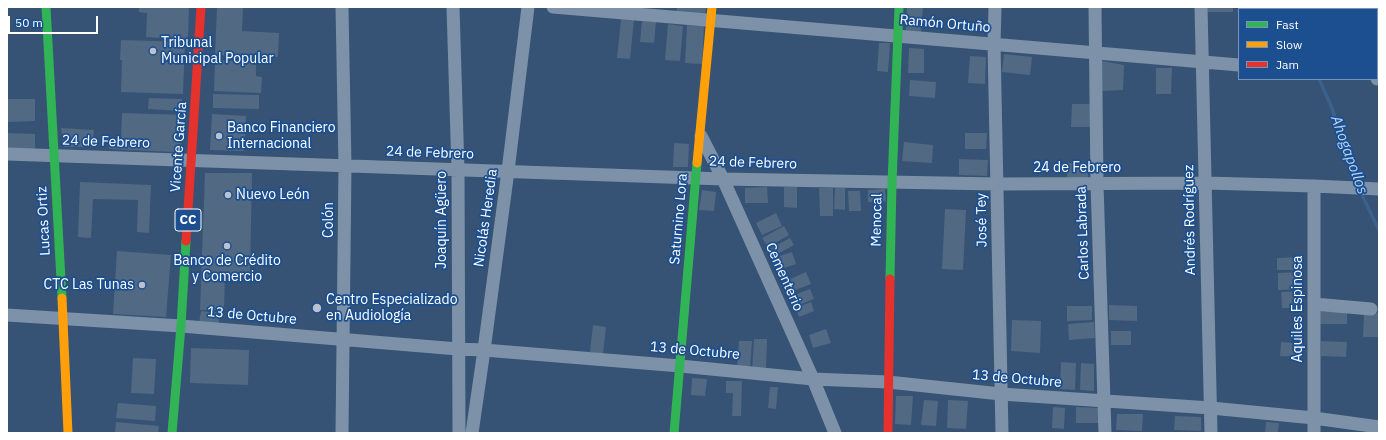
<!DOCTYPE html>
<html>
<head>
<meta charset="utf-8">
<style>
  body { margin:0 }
  #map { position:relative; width:1386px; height:440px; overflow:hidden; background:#365274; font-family:"IBM Plex Sans",sans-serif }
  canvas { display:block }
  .frame { position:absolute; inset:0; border:8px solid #fff; pointer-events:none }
  .legend { position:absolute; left:1238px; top:8px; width:140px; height:72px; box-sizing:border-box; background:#1b4f8f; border:1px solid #7695bc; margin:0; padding:5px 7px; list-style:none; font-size:12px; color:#fff }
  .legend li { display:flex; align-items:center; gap:8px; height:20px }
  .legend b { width:20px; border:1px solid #7695bc }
  .scale { position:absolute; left:8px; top:16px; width:90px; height:18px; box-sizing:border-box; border:2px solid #fff; border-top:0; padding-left:5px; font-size:12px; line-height:14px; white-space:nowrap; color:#fff; -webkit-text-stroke:3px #1b4f8f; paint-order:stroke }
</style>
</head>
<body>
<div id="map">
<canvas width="1386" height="440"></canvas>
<div class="frame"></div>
<ul class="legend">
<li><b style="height:5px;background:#30b455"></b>Fast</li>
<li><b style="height:5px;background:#ff9f0a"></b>Slow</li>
<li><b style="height:5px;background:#e5322d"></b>Jam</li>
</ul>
<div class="scale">50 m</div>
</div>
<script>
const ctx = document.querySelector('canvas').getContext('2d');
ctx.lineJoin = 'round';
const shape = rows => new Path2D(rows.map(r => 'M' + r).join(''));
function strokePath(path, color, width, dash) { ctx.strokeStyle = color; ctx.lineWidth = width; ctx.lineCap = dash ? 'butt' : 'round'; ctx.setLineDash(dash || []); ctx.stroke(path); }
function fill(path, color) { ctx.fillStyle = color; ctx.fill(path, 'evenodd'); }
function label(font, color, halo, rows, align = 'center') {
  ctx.font = font + ' "IBM Plex Sans",sans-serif'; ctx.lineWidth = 3.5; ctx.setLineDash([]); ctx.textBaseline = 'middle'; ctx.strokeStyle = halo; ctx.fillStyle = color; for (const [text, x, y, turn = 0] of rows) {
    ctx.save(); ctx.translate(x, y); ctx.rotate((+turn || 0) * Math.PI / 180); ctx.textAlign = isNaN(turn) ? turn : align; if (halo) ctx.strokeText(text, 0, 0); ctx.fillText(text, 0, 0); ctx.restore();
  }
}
strokePath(shape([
  [1304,9,1304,7],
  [1319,79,1332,108,1357,185],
  [1360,191,1379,230]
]), '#3b618d', 3.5);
fill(shape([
  [139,7,189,7,188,40,146,37,147,13,139,12],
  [217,7,243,7,242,31,279,33,278,57,215,55],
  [677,7,706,7,705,16,676,13],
  [907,7,923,7,921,32,906,31],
  [1206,7,1233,7,1233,12,1206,12],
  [621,19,634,20,630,59,617,58],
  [642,21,656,22,654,43,640,42],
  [668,24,683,26,680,61,665,60],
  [687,25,704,26,702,64,685,63],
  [121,40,185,42,183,94,121,92,122,60,120,60],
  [879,43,890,43,888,72,877,71],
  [909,48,924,49,924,73,908,73],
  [1004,54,1032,57,1030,75,1002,72],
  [970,56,986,57,985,84,968,83],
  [215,60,256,62,256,76,262,77,261,93,214,91],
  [1102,61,1124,65,1123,90,1102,91],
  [1156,68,1172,68,1171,94,1156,94],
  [910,80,936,82,935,98,909,96],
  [213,94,259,95,259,109,213,108],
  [149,98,182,99,182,111,148,109],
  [7,99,35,99,35,121,7,122],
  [1072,104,1090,104,1090,127,1071,127],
  [122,113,184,115,181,147,175,152,109,149,109,141,121,141],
  [212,114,246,116,244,151,210,150],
  [61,128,94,130,92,147,64,147],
  [7,133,35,134,35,151,7,150],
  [965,133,987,133,986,149,965,149],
  [904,142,933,145,932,163,902,161],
  [674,143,689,144,688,167,673,167],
  [959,159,988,160,987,176,959,175],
  [1068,163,1088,164,1088,179,1067,178],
  [205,173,252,173,250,274,225,274,224,310,200,310],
  [80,182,151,185,149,233,137,232,138,200,93,199,91,238,78,237],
  [767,187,768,203,745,203,745,188],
  [784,187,797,187,797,208,784,207],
  [819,188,833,188,833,216,820,216],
  [835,188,845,188,845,210,834,209],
  [885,189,886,201,868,202,868,190],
  [702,190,716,192,714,211,699,210],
  [848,191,860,191,861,211,849,211],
  [945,209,966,210,963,270,942,269],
  [776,213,782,226,762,235,756,223],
  [784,226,789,235,768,247,762,238],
  [790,238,794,245,772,257,768,250],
  [117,251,171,255,166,317,113,314],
  [792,252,796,264,778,270,774,258],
  [1301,257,1302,270,1277,270,1277,258],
  [806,272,811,284,790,292,786,281],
  [1302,272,1302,289,1278,290,1278,273],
  [810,289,814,299,796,306,792,296],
  [1302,291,1302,308,1282,308,1281,292],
  [811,302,814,311,799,317,796,308],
  [1109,305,1137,306,1137,321,1109,320],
  [1067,306,1092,306,1092,320,1067,321],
  [1320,310,1347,311,1347,324,1320,324],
  [201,311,220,313,218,325,199,323],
  [1364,312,1379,313,1379,337,1363,337],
  [1012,320,1041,321,1040,353,1011,351],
  [1094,322,1095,338,1069,340,1068,324],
  [593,325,606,327,603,354,590,352],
  [826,329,831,343,813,348,809,335],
  [1111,331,1131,331,1131,345,1111,345],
  [754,339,767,339,766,371,752,371],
  [739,341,752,341,750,368,737,367],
  [1321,341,1347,342,1346,357,1321,356],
  [1281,342,1303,344,1302,357,1280,356],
  [191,348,249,350,248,385,190,383],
  [133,358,156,359,154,394,131,393],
  [1061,362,1076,363,1075,390,1060,389],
  [1081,363,1094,364,1094,391,1080,390],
  [692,378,707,379,705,396,691,395],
  [726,381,742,381,741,416,732,416,733,393,726,393],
  [770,387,778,387,776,409,768,408],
  [896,396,913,396,911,425,895,424],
  [924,400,938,401,936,426,921,425],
  [948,400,968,401,966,429,947,428],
  [118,403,156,406,155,421,116,418],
  [1053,407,1065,408,1064,429,1052,428],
  [1076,407,1100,408,1100,423,1076,423],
  [1117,414,1143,414,1142,431,1116,430],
  [1175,416,1201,417,1201,431,1174,430],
  [116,422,159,426,158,433,115,433],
  [1266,422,1279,423,1278,433,1265,433]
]), '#526984');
strokePath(shape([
  [453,7,458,170,459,433],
  [553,7,1239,65],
  [995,7,994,44,1002,433],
  [1095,7,1097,184,1105,433],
  [1201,7,1211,433],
  [1377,79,1379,79],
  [701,136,723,179,813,379,835,433],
  [7,154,723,179,997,184,1206,183,1314,186,1379,189],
  [1314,186,1314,433],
  [1314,304,1371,309],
  [7,315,181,326,458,349,484,350,680,366,813,379,888,382,1001,394,1211,408,1314,418,1379,427],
  [342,433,345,166,342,7],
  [472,433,484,350,508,171,528,7]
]), '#7d92a8', 13);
strokePath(shape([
  [46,7,62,298],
  [890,279,892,183,899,7],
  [172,433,181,326,186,241],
  [674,433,697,163]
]), '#30b455', 9);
strokePath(shape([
  [697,163,712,7],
  [62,298,68,433]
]), '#ff9f0a', 9);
strokePath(shape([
  [186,241,201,7],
  [888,433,890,279]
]), '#e5322d', 9);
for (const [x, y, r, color] of [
  [153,51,4,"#b9c2ce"],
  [219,136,4,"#b9c2ce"],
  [228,195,4,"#b9c2ce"],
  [227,246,4,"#b9c2ce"],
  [142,285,4,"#b9c2ce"],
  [317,308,5,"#b9c2ce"]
]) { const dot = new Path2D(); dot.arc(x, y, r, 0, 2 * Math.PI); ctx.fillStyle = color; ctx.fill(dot); strokePath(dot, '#1b4f8f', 1.5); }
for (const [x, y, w] of [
  [188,220,26]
]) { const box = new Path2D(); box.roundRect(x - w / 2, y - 11, w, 22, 3); ctx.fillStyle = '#1b4f8f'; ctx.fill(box); strokePath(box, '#fff', 1); }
label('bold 13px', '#fff', null, [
  ["CC",188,220]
]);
label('14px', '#fff', '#1b4f8f', [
  ["Ramón Ortuño",945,24,5],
  ["24 de Febrero",106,142,2],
  ["Vicente García",179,147,-86],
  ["24 de Febrero",430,153,2],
  ["24 de Febrero",753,163,2],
  ["24 de Febrero",1077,168],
  ["Nicolás Heredia",486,218,-82],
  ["Saturnino Lora",679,219,-85],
  ["Colón",329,220,-90],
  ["Joaquín Agüero",442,220,-90],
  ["Menocal",877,220,-89],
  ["José Tey",982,220,-91],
  ["Andrés Rodríguez",1190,220,-91],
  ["Lucas Ortiz",44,221,-93],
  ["Carlos Labrada",1083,233,-92],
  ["Cementerio",784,277,66],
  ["Aquiles Espinosa",1298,309,-90],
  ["13 de Octubre",252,316,5],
  ["13 de Octubre",695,351,5],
  ["13 de Octubre",1017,379,5]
]);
label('14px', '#fff', '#1b4f8f', [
  ["Tribunal",161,43],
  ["Municipal Popular",161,59],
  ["Banco Financiero",227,128],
  ["Internacional",227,144],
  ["Nuevo León",236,195],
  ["Banco de Crédito",227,261,"center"],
  ["y Comercio",227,277,"center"],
  ["CTC Las Tunas",134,285,"right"],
  ["Centro Especializado",326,300],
  ["en Audiología",326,316]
], 'left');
label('italic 15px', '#b5d3f5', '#1b4f8f', [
  ["Ahogapollos",1349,155,70]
]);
</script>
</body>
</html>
